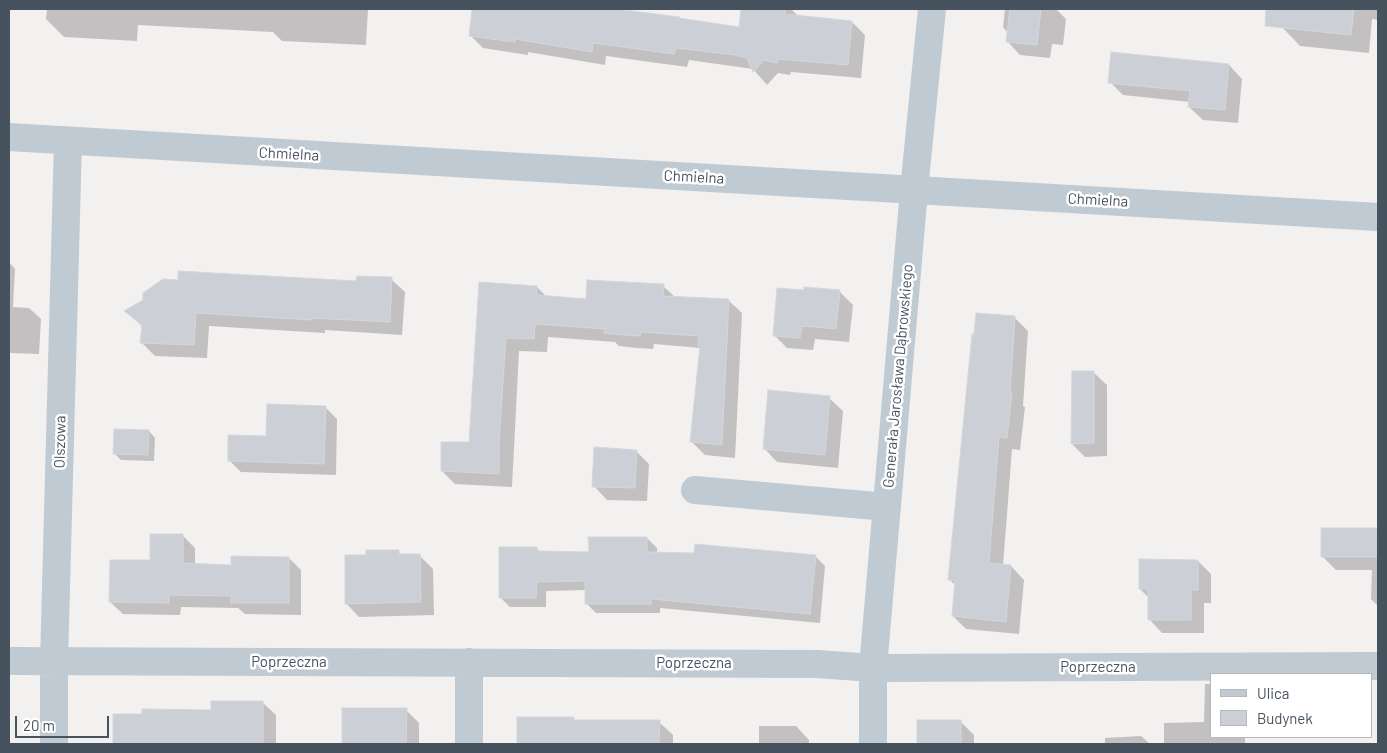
<!DOCTYPE html>
<html>
<head>
<meta charset="utf-8">
<style>
  body { margin:0 }
  #map { position:relative; width:1387px; height:753px; overflow:hidden; background:#f3f0f0; font-family:Barlow,sans-serif }
  canvas { display:block }
  .frame { position:absolute; inset:0; border:10px solid #47525f; pointer-events:none }
  .legend { position:absolute; left:1210px; top:673px; width:162px; height:65px; box-sizing:border-box; background:#fff; border:1px solid #b5babf; margin:0; padding:6px 9px; list-style:none; font-size:15px; color:#47525f }
  .legend li { display:flex; align-items:center; gap:10px; height:25px }
  .legend b { width:25px; border:1px solid #b5babf }
  .scale { position:absolute; left:15px; top:716px; width:94px; height:22px; box-sizing:border-box; border:2px solid #47525f; border-top:0; padding-left:6px; font-size:15px; line-height:18px; white-space:nowrap; color:#47525f; -webkit-text-stroke:4px #fff; paint-order:stroke }
</style>
</head>
<body>
<div id="map">
<canvas width="1387" height="753"></canvas>
<div class="frame"></div>
<ul class="legend">
<li><b style="height:6px;background:#c0cad2"></b>Ulica</li>
<li><b style="height:14px;background:#cccfd5"></b>Budynek</li>
</ul>
<div class="scale">20 m</div>
</div>
<script>
const ctx = document.querySelector('canvas').getContext('2d');
ctx.lineJoin = 'round';
function fill(path, color) { ctx.fillStyle = color; ctx.fill(path, 'evenodd'); }
const shape = rows => new Path2D(rows.map(r => 'M' + r).join(''));
function strokePath(path, color, width, dash) { ctx.strokeStyle = color; ctx.lineWidth = width; ctx.lineCap = dash ? 'butt' : 'round'; ctx.setLineDash(dash || []); ctx.stroke(path); }
function label(font, color, halo, rows, align = 'center') {
  ctx.font = font + ' Barlow,sans-serif'; ctx.lineWidth = 5; ctx.setLineDash([]); ctx.textBaseline = 'middle'; ctx.strokeStyle = halo; ctx.fillStyle = color; for (const [text, x, y, turn = 0] of rows) {
    ctx.save(); ctx.translate(x, y); ctx.rotate((+turn || 0) * Math.PI / 180); ctx.textAlign = isNaN(turn) ? turn : align; if (halo) ctx.strokeText(text, 0, 0); ctx.fillText(text, 0, 0); ctx.restore();
  }
}
fill(shape([
  [47,9,368,9,366,45,282,41,273,32,138,25,137,41,64,37,46,19],
  [474,9,599,9,637,16,740,28,743,9,791,9,799,17,852,22,865,35,861,78,791,72,790,75,778,73,767,85,753,69,689,60,687,67,606,56,605,65,528,52,528,55,483,48,470,35],
  [1005,9,1056,9,1066,19,1063,45,1052,44,1050,58,1020,55,1007,41,1008,33,1003,27],
  [1284,9,1378,9,1378,20,1372,19,1369,53,1300,46,1282,27],
  [1229,65,1242,79,1238,123,1203,120,1189,107,1190,102,1123,95,1110,82],
  [9,262,15,269,13,307,29,308,41,319,39,354,10,353,9,355],
  [391,279,405,292,402,335,325,330,325,333,209,326,207,358,155,356,142,343,143,327,126,311],
  [480,284,537,287,547,297,587,300,663,286,676,298,728,300,742,313,735,458,705,455,692,442,701,348,654,344,653,349,637,348,619,346,615,342,548,337,547,352,519,351,512,487,455,484,442,471,470,444],
  [839,291,853,305,849,342,815,339,813,350,787,348,774,335],
  [1014,317,1028,331,1023,406,1025,407,1020,450,1012,449,1003,566,1011,566,1024,580,1019,634,966,629,953,616,956,586,949,579],
  [1093,372,1107,385,1107,456,1085,457,1072,444],
  [829,398,843,411,838,468,777,462,764,448],
  [325,407,337,419,336,475,241,472,229,460,267,437],
  [149,431,155,438,154,461,121,460,114,453],
  [636,451,649,464,647,501,607,500,594,486],
  [1378,529,1378,606,1371,599,1372,570,1336,570,1323,557,1322,530],
  [182,535,195,548,195,564,232,566,289,558,301,570,301,615,245,614,238,608,181,607,180,615,123,614,110,602,151,562],
  [647,538,657,548,657,553,815,556,825,566,820,623,660,608,660,613,596,613,586,603,586,590,546,591,546,607,510,607,500,597,536,548,540,552,590,553],
  [398,551,402,556,420,556,433,569,434,615,359,617,346,603,367,556],
  [1198,561,1211,574,1211,603,1204,603,1204,633,1162,633,1149,619,1149,598,1140,589],
  [1205,684,1211,684,1211,737,1245,737,1245,744,1164,744,1164,723,1204,722],
  [262,702,276,715,276,744,115,744,114,715,143,715,213,711],
  [343,709,406,710,419,723,419,744,343,744],
  [518,718,573,719,576,721,659,722,673,735,673,744,519,744],
  [918,721,961,722,974,735,974,744,918,744],
  [759,726,796,726,809,740,809,744,759,744],
  [1141,736,1150,744,1105,744,1105,738]
]), '#0003');
const building = shape([
  [472,9,616,9,680,17,679,18,739,27,741,9,785,9,785,14,852,21,848,65,778,59,777,63,764,60,753,72,747,58,735,55,676,48,674,54,593,43,592,52,515,39,515,42,469,36,472,9],
  [1010,9,1041,9,1037,45,1006,42,1010,9],
  [1266,9,1354,9,1351,35,1265,26,1266,9],
  [1111,52,1229,64,1225,110,1188,107,1190,91,1108,83,1111,52],
  [178,271,356,281,357,276,392,277,390,322,312,318,312,320,196,313,194,345,140,343,142,325,124,311,143,300,143,293,163,279,178,280,178,271],
  [587,280,664,284,663,296,729,299,722,445,690,442,700,346,698,346,699,336,641,332,640,336,623,335,604,333,605,329,535,324,534,339,506,338,499,440,499,474,441,471,441,442,469,442,479,282,537,286,537,295,586,299,587,280],
  [804,287,840,290,836,329,802,326,800,338,773,336,777,288,804,290,804,287],
  [976,313,1015,316,1010,392,1012,393,1007,438,999,437,989,563,1011,565,1006,622,952,616,955,580,948,580,972,334,974,334,976,313],
  [1072,371,1094,371,1094,443,1071,444,1072,371],
  [768,390,830,396,825,455,763,449,768,390],
  [267,404,326,406,324,464,228,461,228,435,266,436,267,404],
  [114,429,149,430,148,455,113,454,114,429],
  [594,447,637,450,635,488,592,487,594,447],
  [1321,528,1378,528,1378,557,1321,557,1321,528],
  [150,534,183,534,183,563,231,565,231,556,289,557,289,603,231,603,231,596,169,595,169,603,109,602,110,560,150,560,150,534],
  [588,537,647,537,647,552,694,553,695,544,816,555,810,614,651,599,651,604,585,604,585,581,537,582,536,598,499,598,499,547,537,547,537,551,589,552,588,537],
  [366,550,399,550,399,554,420,554,421,602,345,604,345,555,366,555,366,550],
  [1139,559,1198,560,1198,590,1191,590,1191,620,1148,620,1148,589,1139,589,1139,559],
  [211,701,263,701,263,744,113,744,113,714,142,714,142,709,211,710,211,701],
  [342,708,407,708,406,744,342,744,342,708],
  [517,717,574,717,574,720,660,720,659,744,517,744,517,717],
  [917,720,961,720,961,744,917,744,917,720]
]);
fill(building, '#cccfd5');
strokePath(building, '#d4d6dc', 1);
strokePath(shape([
  [9,137,1378,217],
  [695,490,887,507],
  [9,661,817,664,873,668,1378,666],
  [54,744,54,662,68,141],
  [469,744,469,662],
  [873,744,873,668,914,190,932,9]
]), '#c0cad2', 28);
label('15px', '#47525f', '#fff', [
  ["Chmielna",289,154,3],
  ["Chmielna",694,177,3],
  ["Chmielna",1098,200,3],
  ["Generała Jarosława Dąbrowskiego",898,376,-85],
  ["Olszowa",60,442,-89],
  ["Poprzeczna",289,662],
  ["Poprzeczna",694,663],
  ["Poprzeczna",1098,667]
]);
</script>
</body>
</html>
